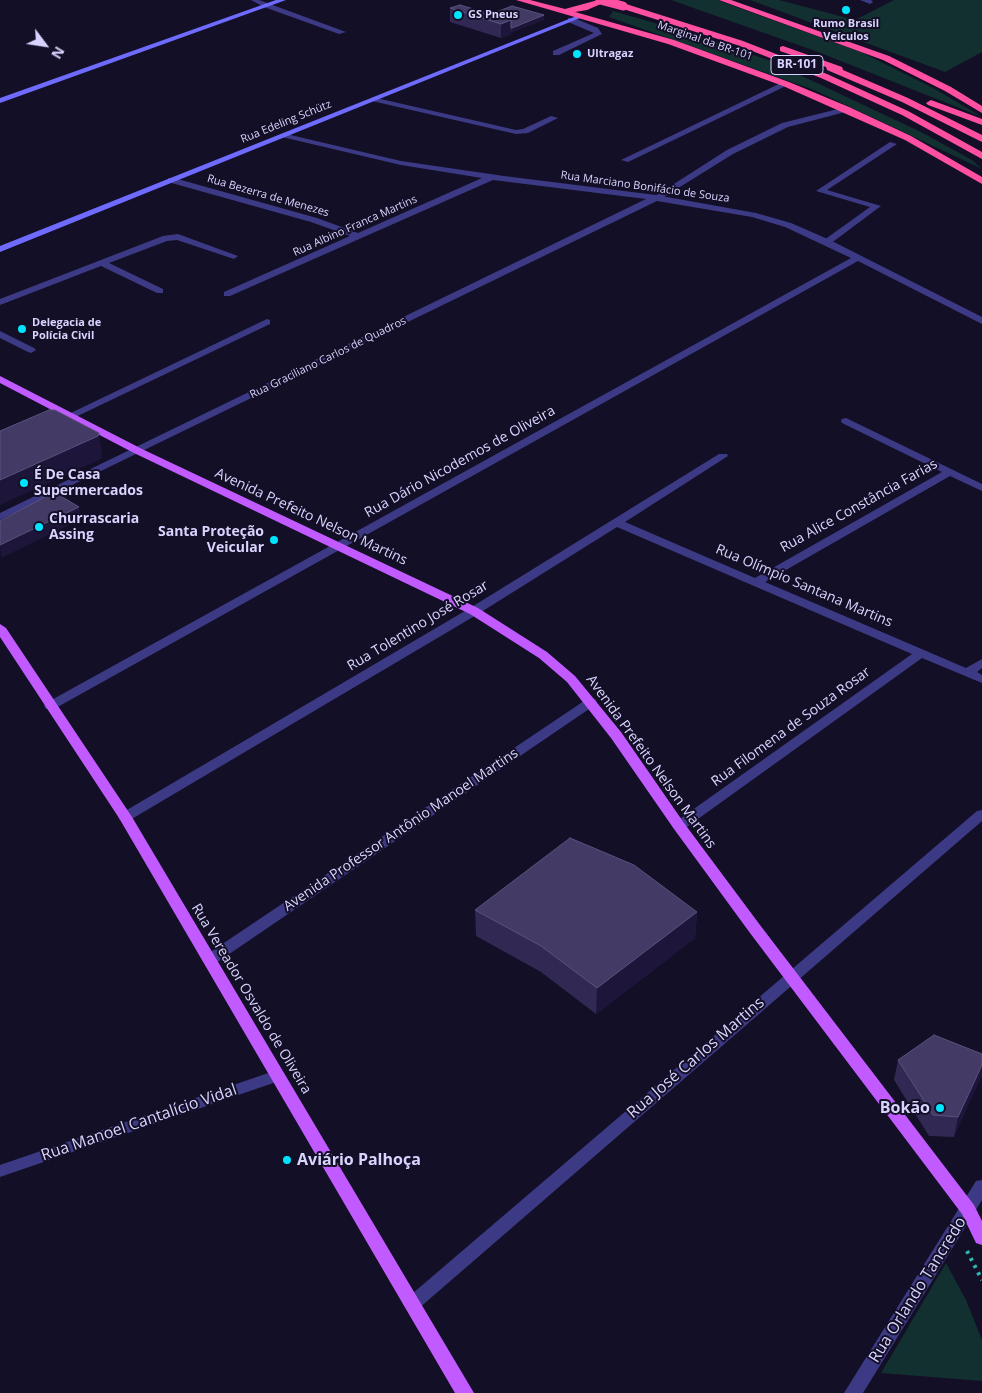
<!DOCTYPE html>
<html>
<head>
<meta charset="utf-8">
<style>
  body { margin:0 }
  #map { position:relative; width:982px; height:1393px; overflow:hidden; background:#130f26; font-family:"Open Sans",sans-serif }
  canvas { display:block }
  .north { position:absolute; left:20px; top:20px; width:50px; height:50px; -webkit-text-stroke:4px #130f26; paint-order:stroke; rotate:121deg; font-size:14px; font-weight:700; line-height:20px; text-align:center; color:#d9d4ff }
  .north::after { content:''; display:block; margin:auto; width:18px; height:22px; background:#d9d4ff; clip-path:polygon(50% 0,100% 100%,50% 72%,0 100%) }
</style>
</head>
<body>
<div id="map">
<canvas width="982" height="1393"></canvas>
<div class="north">N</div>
</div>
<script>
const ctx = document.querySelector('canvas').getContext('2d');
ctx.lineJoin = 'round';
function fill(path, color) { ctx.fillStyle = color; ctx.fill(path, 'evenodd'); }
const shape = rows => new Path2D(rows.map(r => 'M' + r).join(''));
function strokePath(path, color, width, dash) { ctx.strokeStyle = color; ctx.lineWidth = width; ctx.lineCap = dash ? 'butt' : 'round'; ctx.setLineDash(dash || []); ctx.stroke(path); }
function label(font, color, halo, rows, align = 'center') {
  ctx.font = font + ' "Open Sans",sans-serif'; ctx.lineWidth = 4; ctx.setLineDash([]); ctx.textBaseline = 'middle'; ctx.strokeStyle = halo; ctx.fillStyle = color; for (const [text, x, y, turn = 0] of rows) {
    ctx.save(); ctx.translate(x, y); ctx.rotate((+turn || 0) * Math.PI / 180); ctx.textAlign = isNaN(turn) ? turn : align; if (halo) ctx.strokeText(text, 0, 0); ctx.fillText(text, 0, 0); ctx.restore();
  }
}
fill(shape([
  [671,0,717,0,861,52,935,89,982,117,818,52],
  [750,0,779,0,855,20,894,0,982,0,982,52,945,72],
  [613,11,693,34,768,60,921,132,972,160,982,169,814,90,609,17],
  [946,1263,966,1300,982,1340,982,1381,881,1373]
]), '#12302f');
strokePath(shape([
  [967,1251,982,1280]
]), '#2fb8b0', 4, [3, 5]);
fill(shape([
  [251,0,259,0,346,32,339,34,264,7,251,0],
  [860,0,871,0,873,2,870,4,860,0],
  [568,18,574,18,598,28,602,34,559,55,553,55,553,51,594,33,568,22,568,18],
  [783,82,790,84,628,162,621,160,783,82],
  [372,97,516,130,523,129,551,116,558,118,528,133,516,134,372,101,372,97],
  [846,107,849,107,849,111,788,127,733,154,659,200,652,198,727,150,782,123,846,107],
  [890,142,897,144,827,190,881,206,830,244,824,244,824,240,870,207,816,191,890,142],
  [178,234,238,256,234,259,177,240,167,241,109,263,163,289,163,293,157,293,101,266,0,305,0,299,163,236,178,234],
  [0,331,34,348,36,350,31,353,28,352,0,338,0,331]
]), '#3d3a85');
fill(shape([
  [282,133,401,161,504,176,656,195,756,213,791,223,830,240,982,317,982,324,858,261,54,709,46,709,44,706,46,703,851,258,785,227,752,217,657,201,0,520,0,513,646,199,493,180,230,296,224,296,224,292,350,236,311,222,168,182,168,178,174,178,317,218,358,233,482,178,401,165,282,137,282,133],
  [267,319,270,320,270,324,63,423,59,424,54,421,267,319],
  [846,418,982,484,982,491,950,476,765,582,966,668,982,659,982,668,977,672,982,675,982,683,922,658,684,829,674,829,672,826,674,823,912,654,617,527,478,614,130,820,120,820,118,817,120,814,470,608,719,454,727,454,728,456,625,522,755,578,942,472,842,423,841,421,842,419,846,418],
  [591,698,595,699,597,702,595,705,216,963,211,964,206,963,204,959,206,955,587,699,591,698],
  [982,810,982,821,418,1309,412,1311,406,1309,403,1304,406,1299,977,811,982,810],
  [277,1070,282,1072,285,1076,282,1080,0,1177,0,1165,277,1070],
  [982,1180,982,1200,863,1393,844,1393,976,1181,982,1180]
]), '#3d3a85');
fill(shape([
  [276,0,286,0,0,103,0,98,276,0],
  [579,15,585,16,0,252,0,246,579,15]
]), '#6f6bff');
fill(shape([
  [0,376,142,449,478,608,547,652,575,676,621,732,684,823,760,925,974,1205,982,1221,982,1245,976,1243,962,1214,750,933,674,829,611,738,567,682,539,658,470,614,134,453,0,383,0,376],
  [0,624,6,628,132,817,474,1393,455,1393,119,818,0,637,0,624]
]), '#c25bff');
fill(shape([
  [516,0,530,0,565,9,598,0,610,0,587,10,575,12,674,40,789,82,849,107,911,136,982,177,982,184,905,140,783,86,668,44,516,0],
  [719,0,731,0,889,56,951,87,982,106,982,113,945,91,883,60,719,0],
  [620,4,626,4,743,41,827,74,908,111,982,152,982,159,902,115,821,78,737,45,620,8,620,4],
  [783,46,842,67,843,70,908,98,982,135,982,142,902,102,827,70,826,67,780,51,780,47,783,46],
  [931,100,982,119,982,125,928,105,926,103,931,100]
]), '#ff4fa3');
strokePath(shape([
  [600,0,623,6]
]), '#ff4fa3', 9);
fill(shape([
  [450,8,491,14,544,15,544,20,511,32,511,34,501,38,450,22],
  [475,910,697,912,695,938,596,1014,541,972,476,936],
  [982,1054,954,1137,929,1136,894,1080,898,1060]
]), '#312854');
fill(shape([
  [544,15,544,20,511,33,512,28],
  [511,20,511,34,501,38,501,24],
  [99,433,102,455,101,459,0,505,0,480],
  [79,507,81,519,1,558,0,545],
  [697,912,695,938,596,1014,597,988],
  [982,1065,982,1076,954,1137,958,1117]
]), '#1d163a');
const building = shape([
  [460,5,511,20,501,24,450,8,460,5],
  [512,6,544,15,512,28,511,28,511,20,491,14,512,6],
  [49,410,55,410,99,433,98,436,0,480,0,431,49,410],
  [54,492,79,507,0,545,0,521,54,492],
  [570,838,634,865,697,912,597,988,541,946,475,910,570,838],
  [934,1035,982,1054,982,1065,958,1117,933,1115,898,1060,934,1035]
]);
fill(building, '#433a66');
strokePath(building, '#5a527e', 1);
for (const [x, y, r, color] of [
  [846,10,5,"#00e5ff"],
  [458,15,5,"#00e5ff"],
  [577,54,5,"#00e5ff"],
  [22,329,5,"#00e5ff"],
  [24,483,5,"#00e5ff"],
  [39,527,5,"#00e5ff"],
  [274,540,5,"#00e5ff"],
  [940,1108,5,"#00e5ff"],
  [287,1160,5,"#00e5ff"]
]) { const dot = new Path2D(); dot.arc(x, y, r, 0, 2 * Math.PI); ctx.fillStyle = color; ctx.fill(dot); strokePath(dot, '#130f26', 2); }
label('bold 11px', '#d9d4ff', '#130f26', [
  ["GS Pneus",468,15],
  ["Rumo Brasil",846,24,"center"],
  ["Veículos",846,37,"center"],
  ["Ultragaz",587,54],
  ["Delegacia de",32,323],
  ["Polícia Civil",32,336]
], 'left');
label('11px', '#d9d4ff', '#130f26', [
  ["Marginal da BR-101",705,41,19],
  ["Rua Edeling Schütz",286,122,-22],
  ["Rua Marciano Bonifácio de Souza",645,187,8],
  ["Rua Bezerra de Menezes",268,196,16],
  ["Rua Albino Franca Martins",355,226,-24],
  ["Rua Graciliano Carlos de Quadros",328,358,-26]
]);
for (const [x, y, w] of [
  [797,65,52]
]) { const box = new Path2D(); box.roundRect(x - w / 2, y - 9.5, w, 19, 4); ctx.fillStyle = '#130f26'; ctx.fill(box); strokePath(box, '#d9d4ff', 1); }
label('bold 12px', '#d9d4ff', null, [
  ["BR-101",797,65]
]);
label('14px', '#d9d4ff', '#130f26', [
  ["Rua Dário Nicodemos de Oliveira",460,462,-29],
  ["Rua Alice Constância Farias",859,506,-29],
  ["Avenida Prefeito Nelson Martins",311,517,25],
  ["Rua Olímpio Santana Martins",804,586,23],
  ["Rua Tolentino José Rosar",418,626,-31],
  ["Rua Filomena de Souza Rosar",791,727,-36],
  ["Avenida Prefeito Nelson Martins",651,762,54],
  ["Avenida Professor Antônio Manoel Martins",401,830,-34],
  ["Rua Vereador Osvaldo de Oliveira",251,999,59]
]);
label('bold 14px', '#d9d4ff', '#130f26', [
  ["É De Casa",34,475],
  ["Supermercados",34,491],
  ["Churrascaria",49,519],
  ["Assing",49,535],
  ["Santa Proteção",264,532,"right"],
  ["Veicular",264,548,"right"]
], 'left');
label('16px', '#d9d4ff', '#130f26', [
  ["Rua José Carlos Martins",696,1058,-41],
  ["Rua Manoel Cantalício Vidal",139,1123,-19],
  ["Rua Orlando Tancredo",918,1290,-58]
]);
label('bold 16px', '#d9d4ff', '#130f26', [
  ["Bokão",930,1108],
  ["Aviário Palhoça",297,1160,"left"]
], 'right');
</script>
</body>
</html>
